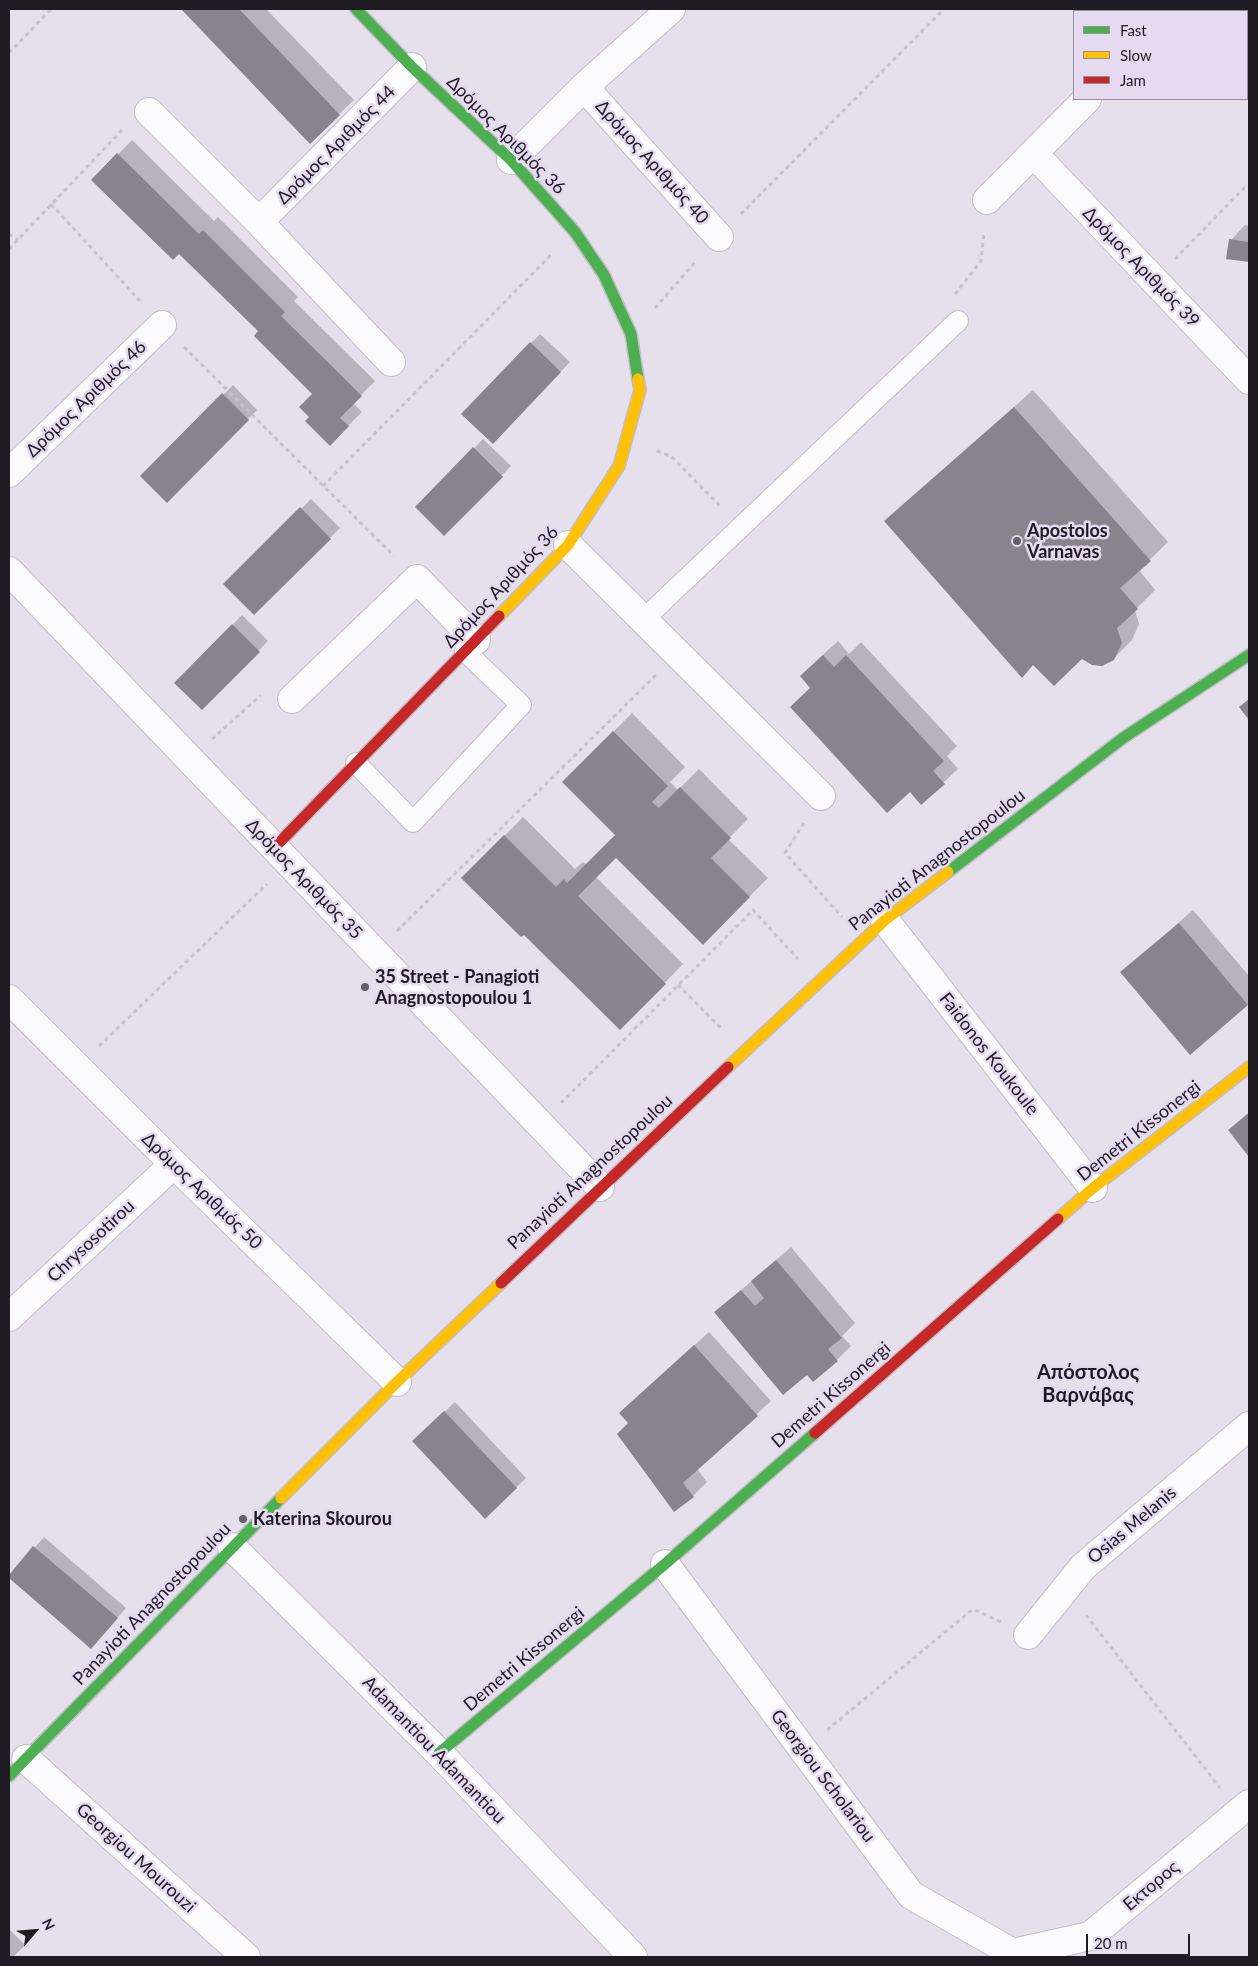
<!DOCTYPE html>
<html>
<head>
<meta charset="utf-8">
<style>
  body { margin:0 }
  #map { position:relative; width:1258px; height:1966px; overflow:hidden; background:#e6dfec; font-family:Lato,sans-serif }
  canvas { display:block }
  .frame { position:absolute; inset:0; border:10px solid #1f1b23; pointer-events:none }
  .legend { position:absolute; left:1073px; top:10px; width:175px; height:90px; box-sizing:border-box; background:#e6daf1; border:1px solid #968e9f; margin:0; padding:6px 9px; list-style:none; font-size:15px; color:#1f1b23 }
  .legend li { display:flex; align-items:center; gap:10px; height:25px }
  .legend b { width:25px; border:1px solid #968e9f }
  .north { position:absolute; left:10px; top:1906px; width:50px; height:50px; -webkit-text-stroke:4px #e6daf1; paint-order:stroke; rotate:63deg; font-size:14px; font-weight:700; line-height:20px; text-align:center; color:#1f1b23 }
  .north::after { content:''; display:block; margin:auto; width:18px; height:22px; background:#1f1b23; clip-path:polygon(50% 0,100% 100%,50% 72%,0 100%) }
  .scale { position:absolute; left:1086px; top:1934px; width:104px; height:22px; box-sizing:border-box; border:2px solid #1f1b23; border-top:0; padding-left:6px; font-size:15px; line-height:18px; white-space:nowrap; color:#1f1b23; -webkit-text-stroke:4px #e6daf1; paint-order:stroke }
</style>
</head>
<body>
<div id="map">
<canvas width="1258" height="1966"></canvas>
<div class="frame"></div>
<ul class="legend">
<li><b style="height:6px;background:#4caf50"></b>Fast</li>
<li><b style="height:6px;background:#ffc107"></b>Slow</li>
<li><b style="height:6px;background:#c62828"></b>Jam</li>
</ul>
<div class="north">N</div>
<div class="scale">20 m</div>
</div>
<script>
const ctx = document.querySelector('canvas').getContext('2d');
ctx.lineJoin = 'round';
function fill(path, color) { ctx.fillStyle = color; ctx.fill(path, 'evenodd'); }
const shape = rows => new Path2D(rows.map(r => 'M' + r).join(''));
function strokePath(path, color, width, dash) { ctx.strokeStyle = color; ctx.lineWidth = width; ctx.lineCap = dash ? 'butt' : 'round'; ctx.setLineDash(dash || []); ctx.stroke(path); }
function label(font, color, halo, rows, align = 'center') {
  ctx.font = font + ' Lato,sans-serif'; ctx.lineWidth = 5; ctx.setLineDash([]); ctx.textBaseline = 'middle'; ctx.strokeStyle = halo; ctx.fillStyle = color; for (const [text, x, y, turn = 0] of rows) {
    ctx.save(); ctx.translate(x, y); ctx.rotate((+turn || 0) * Math.PI / 180); ctx.textAlign = isNaN(turn) ? turn : align; if (halo) ctx.strokeText(text, 0, 0); ctx.fillText(text, 0, 0); ctx.restore();
  }
}
fill(shape([
  [183,9,266,9,354,100,310,142],
  [132,140,214,221,218,217,298,297,294,301,375,381,353,403,362,412,330,444,311,417,314,394,259,331,179,252,93,180],
  [1245,225,1249,226,1249,261,1228,257,1231,240],
  [540,334,570,362,502,433,531,343],
  [233,385,257,410,167,501,142,476],
  [1033,390,1168,542,1139,570,1155,590,1135,610,1139,624,1132,640,1113,659,886,521],
  [483,439,511,466,444,534,417,507],
  [311,499,340,528,254,613,225,584],
  [242,615,268,641,202,709,176,683],
  [838,641,849,654,861,642,957,746,947,756,958,769,921,803,812,688,815,662],
  [632,713,685,767,670,782,678,790,699,769,748,819,728,839,768,878,703,943,616,856,596,877,683,964,620,1029,524,933,463,878,523,817,575,869,583,862,587,865,616,835,564,782],
  [1193,910,1249,976,1249,1003,1190,1053,1122,972],
  [1249,1112,1249,1155,1229,1130],
  [791,1247,855,1323,842,1336,851,1346,837,1360,807,1373,716,1312],
  [709,1332,771,1401,697,1469,707,1482,693,1496,630,1423,635,1399],
  [455,1402,526,1478,485,1517,423,1432],
  [44,1537,126,1608,91,1648,9,1576],
  [9,1929,25,1945,13,1957,9,1957]
]), '#0003');
fill(shape([
  [181,9,239,9,340,115,310,144],
  [117,153,199,234,203,230,285,312,281,316,362,396,340,418,349,426,330,446,305,421,309,417,299,407,312,394,254,336,258,331,179,254,173,260,91,180],
  [1229,239,1249,242,1249,262,1226,259],
  [530,342,561,372,493,444,461,414],
  [222,393,249,420,167,503,140,476],
  [1014,407,1151,561,1120,588,1138,609,1117,628,1122,643,1114,660,1102,666,1092,665,1082,659,1054,686,1033,665,1022,678,884,521],
  [473,447,503,477,444,536,415,507],
  [300,507,331,539,254,615,223,584],
  [232,624,260,652,202,710,174,683],
  [823,655,834,667,846,655,944,761,933,771,945,784,921,805,910,792,887,813,790,707,810,688,800,676],
  [1249,699,1249,720,1239,707],
  [613,731,668,786,652,802,659,808,680,787,731,838,711,858,750,897,703,945,616,858,578,896,666,984,620,1030,524,935,521,937,461,878,504,835,556,887,564,879,567,883,615,835,562,782],
  [1179,923,1248,1005,1190,1055,1120,972],
  [1249,1113,1249,1157,1228,1130],
  [776,1260,842,1338,828,1349,838,1361,813,1382,807,1375,783,1395,714,1312,741,1290,755,1306,764,1298,751,1281],
  [694,1345,758,1416,683,1483,694,1497,674,1512,617,1434,628,1423,619,1413],
  [444,1411,517,1488,485,1519,412,1441],
  [33,1546,118,1618,91,1649,9,1578,9,1575]
]), '#88838c');
const lane = shape([
  [643,620,958,321],
  [356,763,413,822,521,705,465,651]
]);
const street = shape([
  [584,87,719,237],
  [149,112,259,222,391,362],
  [1034,154,1249,380],
  [511,160,584,87,671,9],
  [987,200,1087,99],
  [259,222,412,67],
  [9,473,162,325],
  [568,545,821,796],
  [9,571,600,1187],
  [292,699,417,579,476,640],
  [885,920,1093,1188],
  [9,999,174,1164,397,1382],
  [9,1317,174,1164],
  [232,1547,439,1753,633,1957],
  [665,1564,911,1895,1013,1953,1090,1936,1249,1804],
  [1028,1635,1083,1567,1249,1426],
  [26,1759,246,1957]
]);
const fast = shape([
  [356,9,412,67,511,160,575,232,604,275,631,334,638,379],
  [948,872,1123,738,1249,655],
  [439,1753,665,1564,815,1433],
  [9,1776,281,1498]
]);
const slow = shape([
  [499,616,568,545,619,466,640,390,638,379],
  [728,1067,885,920,948,872],
  [1058,1219,1093,1188,1249,1067],
  [281,1498,397,1382,501,1283]
]);
const jam = shape([
  [274,848,499,616],
  [501,1283,728,1067],
  [815,1433,1058,1219]
]);
strokePath(lane, '#c2bdc7', 22);
strokePath(street, '#c2bdc7', 30);
strokePath(fast, '#c2bdc7', 14);
strokePath(slow, '#c2bdc7', 14);
strokePath(jam, '#c2bdc7', 14);
strokePath(shape([
  [1136,9,1139,11],
  [1232,11,1234,9],
  [9,53,51,9],
  [51,204,140,301],
  [741,214,944,9],
  [9,234,18,240],
  [9,249,124,128],
  [1175,259,1244,188,1249,188],
  [955,294,981,261,984,232],
  [655,308,697,260],
  [184,347,394,556],
  [657,451,672,457,721,507],
  [323,486,553,253],
  [212,739,261,695],
  [804,823,785,853,842,917],
  [397,931,656,675],
  [678,985,722,1029],
  [99,1046,267,884],
  [561,1103,753,910,798,959],
  [1086,1615,1220,1788],
  [827,1730,973,1609,1001,1622]
]), '#c6c3c8', 3, [4, 4]);
strokePath(lane, '#fbfafc', 20);
strokePath(street, '#fbfafc', 28);
strokePath(fast, '#4caf50', 11);
strokePath(slow, '#ffc107', 11);
strokePath(jam, '#c62828', 11);
for (const [x, y, r, color] of [
  [1017,541,5,"#656069"],
  [365,987,5,"#656069"],
  [243,1519,5,"#656069"]
]) { const dot = new Path2D(); dot.arc(x, y, r, 0, 2 * Math.PI); ctx.fillStyle = color; ctx.fill(dot); strokePath(dot, '#e6daf1', 2); }
label('18px', '#1f1b23', '#e6daf1', [
  ["Δρόμος Αριθμός 36",506,135,45],
  ["Δρόμος Αριθμός 44",336,145,-45],
  ["Δρόμος Αριθμός 40",652,162,48],
  ["Δρόμος Αριθμός 39",1141,267,46],
  ["Δρόμος Αριθμός 46",86,399,-44],
  ["Δρόμος Αριθμός 36",501,587,-47],
  ["Panayioti Anagnostopoulou",937,860,-38],
  ["Δρόμος Αριθμός 35",304,879,46],
  ["Faidonos Koukoule",989,1054,52],
  ["Demetri Kissonergi",1139,1131,-38],
  ["Panayioti Anagnostopoulou",590,1172,-43],
  ["Δρόμος Αριθμός 50",202,1191,44],
  ["Chrysosotirou",91,1241,-43],
  ["Demetri Kissonergi",831,1395,-41],
  ["Osias Melanis",1132,1525,-40],
  ["Panayioti Anagnostopoulou",152,1604,-46],
  ["Demetri Kissonergi",524,1659,-40],
  ["Adamantiou Adamantiou",434,1750,46],
  ["Georgiou Scholariou",823,1776,53],
  ["Georgiou Mourouzi",136,1858,42],
  ["Εκτορος",1151,1886,-40]
]);
label('bold 18px', '#1f1b23', '#e6daf1', [
  ["Apostolos",1027,531],
  ["Varnavas",1027,552],
  ["35 Street - Panagioti",375,977],
  ["Anagnostopoulou 1",375,998],
  ["Katerina Skourou",253,1519]
], 'left');
label('bold 20px', '#1f1b23', '#e6daf1', [
  ["Απόστολος",1088,1373],
  ["Βαρνάβας",1088,1396]
]);
</script>
</body>
</html>
